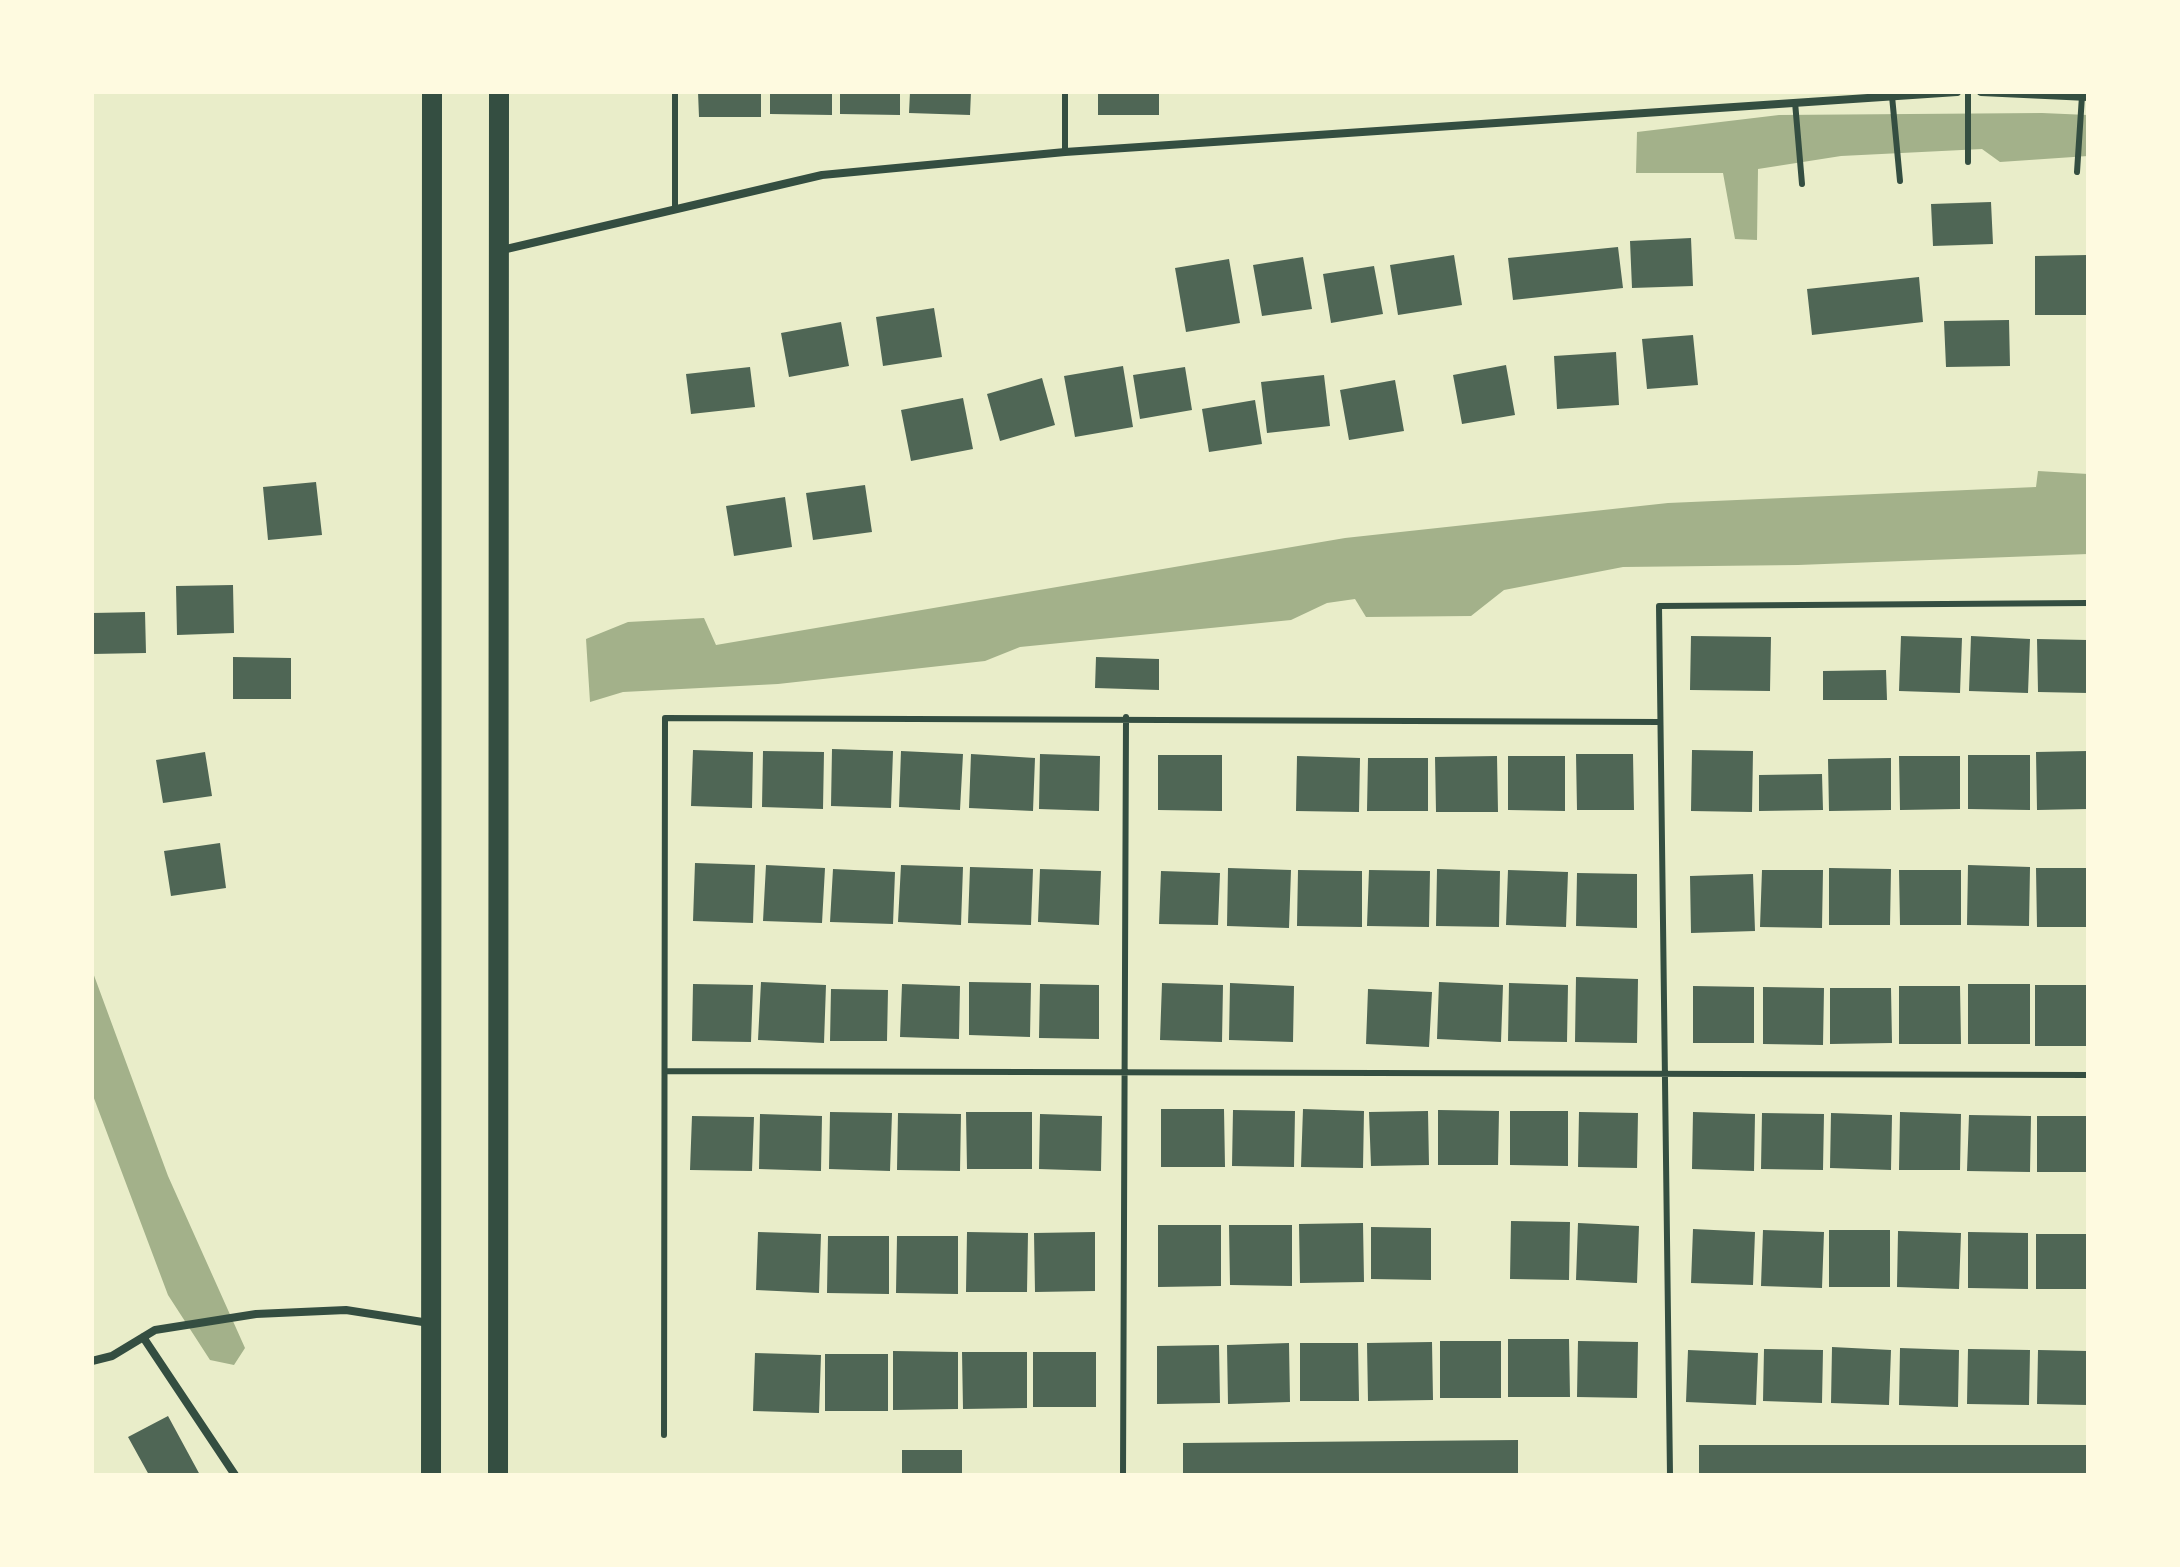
<!DOCTYPE html>
<html>
<head>
<meta charset="utf-8">
<style>
  body { margin:0 }
  #map { position:relative; width:2180px; height:1567px; overflow:hidden; background:#e9edc9; font-family:"PT Serif",serif }
  canvas { display:block }
  .frame { position:absolute; inset:0; border:94px solid #fefae0; pointer-events:none }
</style>
</head>
<body>
<div id="map">
<canvas width="2180" height="1567"></canvas>
<div class="frame"></div>
</div>
<script>
const ctx = document.querySelector('canvas').getContext('2d');
ctx.lineJoin = 'round';
function fill(path, color) { ctx.fillStyle = color; ctx.fill(path, 'evenodd'); }
const shape = rows => new Path2D(rows.map(r => 'M' + r).join(''));
function strokePath(path, color, width, dash) { ctx.strokeStyle = color; ctx.lineWidth = width; ctx.lineCap = dash ? 'butt' : 'round'; ctx.setLineDash(dash || []); ctx.stroke(path); }
fill(shape([
  [2042,113,2088,115,2088,156,2000,162,1982,149,1841,156,1758,169,1757,240,1735,239,1723,173,1636,173,1637,132,1779,115],
  [2038,471,2088,474,2088,554,1798,565,1623,567,1504,590,1471,616,1366,617,1355,599,1327,603,1291,620,1020,647,985,661,778,684,623,692,590,702,586,639,628,622,704,618,716,645,1345,538,1668,503,2036,487],
  [92,970,168,1176,245,1348,234,1365,210,1360,168,1295,92,1093]
]), '#a3b18a');
fill(shape([
  [698,92,761,92,761,117,699,117],
  [770,92,832,92,832,115,770,114],
  [840,92,900,92,900,115,840,114],
  [910,92,971,92,970,115,909,113],
  [1098,92,1159,92,1159,115,1098,115],
  [1991,202,1993,244,1933,246,1931,204],
  [1691,238,1693,286,1632,288,1630,241],
  [1618,247,1623,288,1513,300,1508,258],
  [1454,255,1462,305,1398,315,1390,265],
  [2088,255,2088,315,2035,315,2035,256],
  [1303,257,1312,309,1262,316,1253,265],
  [1229,259,1240,323,1186,332,1175,268],
  [1374,266,1383,314,1331,323,1323,274],
  [1919,277,1923,322,1812,335,1807,289],
  [934,308,942,357,883,366,876,317],
  [2009,320,2010,366,1946,367,1944,321],
  [841,322,849,366,789,377,781,333],
  [1693,335,1698,385,1647,389,1642,339],
  [1616,352,1619,405,1557,409,1554,356],
  [1506,365,1515,415,1462,424,1453,375],
  [1123,366,1133,427,1075,437,1064,376],
  [750,367,755,407,691,414,686,374],
  [1185,367,1192,410,1140,419,1133,375],
  [1324,375,1330,426,1267,433,1261,382],
  [1042,378,1055,425,1000,441,987,394],
  [1395,380,1404,431,1349,440,1340,390],
  [963,398,973,449,911,461,901,410],
  [1255,400,1262,444,1209,452,1202,409],
  [316,482,322,535,268,540,263,487],
  [865,485,872,532,813,540,806,493],
  [785,497,792,547,734,556,726,506],
  [233,585,234,633,177,635,176,586],
  [145,612,146,653,92,654,92,613],
  [1691,636,1771,637,1770,691,1690,690],
  [1901,636,1962,638,1960,693,1899,691],
  [1971,636,2030,639,2028,693,1969,691],
  [2037,639,2088,640,2088,693,2038,692],
  [233,657,291,658,291,699,233,699],
  [1096,657,1159,659,1159,690,1095,688],
  [1886,670,1887,700,1823,700,1823,671],
  [832,749,893,751,891,808,831,806],
  [693,750,753,752,752,808,691,806],
  [1692,750,1753,751,1752,812,1691,811],
  [763,751,824,752,823,809,762,807],
  [901,751,963,754,960,810,899,807],
  [2088,751,2088,809,2037,810,2036,752],
  [205,752,212,796,163,803,156,760],
  [971,754,1035,758,1033,811,969,808],
  [1040,754,1100,756,1099,811,1039,809],
  [1576,754,1633,754,1634,810,1577,810],
  [1158,755,1222,755,1222,811,1158,810],
  [1968,755,2030,755,2030,810,1968,809],
  [1297,756,1360,758,1359,812,1296,811],
  [1497,756,1498,812,1436,812,1435,757],
  [1508,756,1565,756,1565,811,1508,810],
  [1899,756,1960,756,1960,809,1900,810],
  [1368,758,1428,758,1428,811,1367,811],
  [1891,758,1891,810,1829,811,1828,759],
  [1822,774,1823,810,1759,811,1759,775],
  [220,843,226,888,171,896,164,851],
  [695,863,755,865,753,923,693,921],
  [766,865,825,868,822,923,763,921],
  [901,865,963,867,961,925,898,922],
  [1968,865,2030,867,2029,926,1967,925],
  [970,867,1033,869,1031,925,968,923],
  [1228,868,1291,870,1289,928,1227,926],
  [1829,868,1891,869,1890,925,1829,925],
  [2036,868,2088,868,2088,927,2037,927],
  [833,869,895,872,893,924,830,922],
  [1040,869,1101,871,1099,925,1038,922],
  [1437,869,1500,871,1499,927,1436,926],
  [1298,870,1362,871,1362,927,1297,926],
  [1369,870,1430,871,1429,927,1367,926],
  [1508,870,1568,872,1566,927,1506,925],
  [1762,870,1823,870,1822,928,1760,927],
  [1899,870,1961,870,1961,925,1900,925],
  [1161,871,1220,873,1218,925,1159,924],
  [1577,873,1637,874,1637,928,1576,926],
  [1753,874,1755,931,1691,933,1690,876],
  [1576,977,1638,979,1637,1043,1575,1042],
  [761,982,826,985,824,1043,758,1040],
  [969,982,1031,983,1030,1037,969,1035],
  [1439,982,1503,985,1501,1042,1437,1039],
  [1162,983,1223,985,1222,1042,1160,1040],
  [1230,983,1294,986,1293,1042,1229,1040],
  [1509,983,1568,985,1567,1042,1508,1041],
  [693,984,753,985,751,1042,692,1041],
  [902,984,960,986,959,1039,900,1037],
  [1040,984,1099,985,1099,1039,1039,1038],
  [1968,984,2030,984,2030,1044,1968,1044],
  [2035,985,2088,985,2088,1046,2035,1046],
  [1693,986,1754,987,1754,1043,1693,1043],
  [1899,986,1960,986,1961,1044,1899,1044],
  [1763,987,1824,988,1823,1045,1763,1044],
  [1830,988,1891,988,1892,1043,1830,1044],
  [831,989,888,990,887,1041,830,1041],
  [1368,989,1432,992,1429,1047,1366,1044],
  [1161,1109,1224,1109,1225,1167,1161,1167],
  [1303,1109,1364,1111,1363,1168,1301,1167],
  [1233,1110,1295,1111,1294,1167,1232,1166],
  [1438,1110,1499,1111,1498,1165,1438,1165],
  [1428,1111,1429,1165,1371,1166,1369,1112],
  [1510,1111,1568,1111,1568,1166,1510,1165],
  [830,1112,892,1113,890,1171,829,1169],
  [966,1112,1032,1112,1032,1169,967,1169],
  [1579,1112,1638,1113,1637,1168,1578,1167],
  [1693,1112,1755,1114,1754,1171,1692,1169],
  [1900,1112,1961,1114,1960,1170,1899,1170],
  [898,1113,961,1114,960,1171,897,1170],
  [1762,1113,1824,1114,1823,1170,1761,1169],
  [1831,1113,1892,1115,1891,1170,1830,1168],
  [760,1114,822,1116,821,1171,759,1169],
  [1040,1114,1102,1116,1101,1171,1039,1169],
  [1969,1115,2031,1116,2030,1172,1967,1171],
  [692,1116,754,1117,752,1171,690,1170],
  [2037,1116,2088,1116,2088,1172,2037,1172],
  [1511,1221,1570,1222,1569,1280,1510,1279],
  [1363,1223,1364,1282,1300,1283,1299,1224],
  [1578,1223,1639,1226,1637,1283,1576,1280],
  [1158,1225,1221,1225,1221,1286,1158,1287],
  [1229,1225,1292,1225,1292,1286,1230,1285],
  [1371,1227,1431,1228,1431,1280,1371,1279],
  [1693,1229,1755,1232,1753,1285,1691,1283],
  [1763,1230,1824,1232,1822,1288,1761,1286],
  [1829,1230,1890,1230,1890,1287,1829,1287],
  [1898,1231,1961,1233,1959,1289,1897,1287],
  [758,1232,821,1234,819,1293,756,1290],
  [967,1232,1028,1233,1027,1292,966,1292],
  [1095,1232,1095,1291,1035,1292,1034,1233],
  [1968,1232,2028,1233,2028,1289,1968,1288],
  [2036,1234,2088,1234,2088,1289,2036,1289],
  [828,1236,889,1236,889,1294,827,1293],
  [897,1236,958,1236,958,1294,896,1293],
  [1508,1339,1569,1339,1570,1397,1508,1397],
  [1440,1341,1501,1341,1501,1398,1440,1398],
  [1578,1341,1638,1342,1637,1398,1577,1397],
  [1432,1342,1433,1400,1368,1401,1367,1343],
  [1289,1343,1290,1402,1228,1404,1227,1345],
  [1300,1343,1358,1343,1359,1401,1300,1401],
  [1219,1345,1220,1403,1157,1404,1157,1346],
  [1832,1347,1891,1350,1889,1405,1831,1403],
  [1900,1348,1959,1350,1958,1407,1899,1405],
  [1764,1349,1823,1350,1822,1403,1763,1401],
  [1968,1349,2030,1350,2029,1405,1967,1404],
  [1688,1350,1758,1353,1756,1405,1686,1402],
  [2038,1350,2088,1351,2088,1405,2037,1404],
  [893,1351,958,1352,958,1409,893,1410],
  [962,1352,1027,1352,1027,1408,963,1409],
  [1033,1352,1096,1352,1096,1407,1033,1407],
  [755,1353,821,1355,819,1413,753,1411],
  [825,1354,888,1354,888,1411,825,1411],
  [168,1416,200,1475,149,1475,128,1437],
  [1518,1440,1518,1475,1183,1475,1183,1443],
  [1699,1445,2088,1445,2088,1475,1699,1475],
  [902,1450,962,1450,962,1475,902,1475]
]), '#4f6655');
strokePath(shape([
  [1968,92,1968,162],
  [1892,96,1900,181],
  [1795,102,1802,184],
  [1065,152,1065,92],
  [2077,172,2082,96],
  [675,208,675,92],
  [665,1071,2088,1075],
  [664,1435,665,718,1660,722],
  [1123,1475,1126,717],
  [1670,1475,1659,606,2088,603]
]), '#344e41', 6);
strokePath(shape([
  [1981,92,2088,97],
  [502,250,822,175,1065,152,1957,92],
  [143,1337,235,1475],
  [92,1361,112,1356,155,1330,256,1314,346,1310,429,1323]
]), '#344e41', 8);
strokePath(shape([
  [431,1475,432,92],
  [498,1475,499,92]
]), '#344e41', 20);
</script>
</body>
</html>
